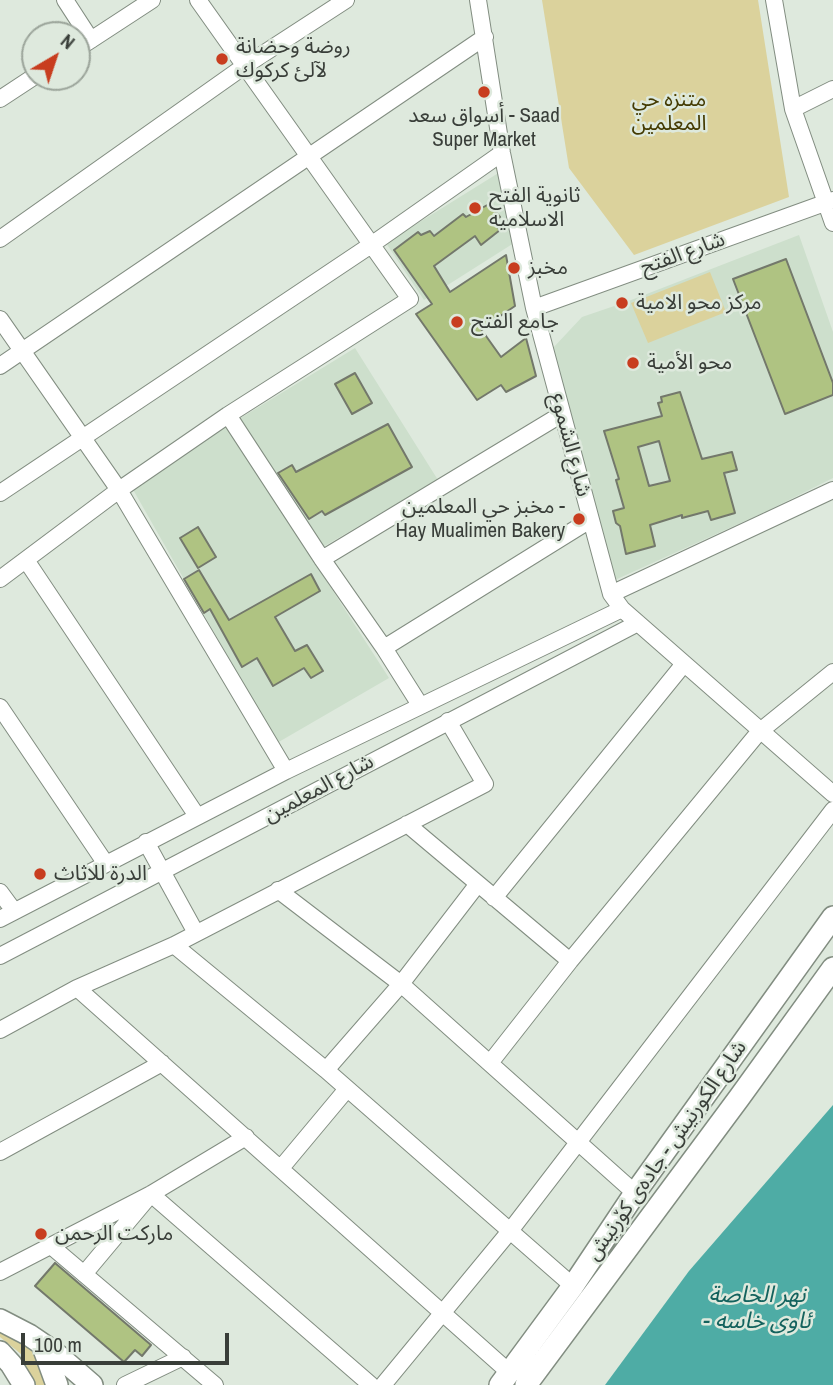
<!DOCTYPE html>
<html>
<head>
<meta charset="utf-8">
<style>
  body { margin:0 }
  #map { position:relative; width:833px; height:1385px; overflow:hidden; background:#dee9dd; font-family:"Archivo Narrow",sans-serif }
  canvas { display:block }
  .north { position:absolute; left:21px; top:21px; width:70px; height:70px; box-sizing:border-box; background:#dee9dd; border:2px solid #9ca59b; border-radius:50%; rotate:39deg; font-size:19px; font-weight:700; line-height:28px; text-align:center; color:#393e39 }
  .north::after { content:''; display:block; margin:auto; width:24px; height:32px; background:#c83d1f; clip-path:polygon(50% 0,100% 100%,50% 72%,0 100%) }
  .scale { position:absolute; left:21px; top:1333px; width:208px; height:32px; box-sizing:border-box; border:4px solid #393e39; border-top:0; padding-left:9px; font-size:21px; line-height:24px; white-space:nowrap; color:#393e39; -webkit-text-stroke:5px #dee9dd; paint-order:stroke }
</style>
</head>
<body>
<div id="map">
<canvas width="833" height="1385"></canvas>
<div class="north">N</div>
<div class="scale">100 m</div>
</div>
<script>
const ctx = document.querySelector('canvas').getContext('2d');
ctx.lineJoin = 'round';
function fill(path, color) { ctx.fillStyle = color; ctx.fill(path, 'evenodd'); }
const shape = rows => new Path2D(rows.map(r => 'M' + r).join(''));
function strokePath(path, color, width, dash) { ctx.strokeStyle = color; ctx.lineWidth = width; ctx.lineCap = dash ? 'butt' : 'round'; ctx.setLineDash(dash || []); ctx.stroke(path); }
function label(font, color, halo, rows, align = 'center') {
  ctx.font = font + ' "Archivo Narrow","Noto Sans Arabic",sans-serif'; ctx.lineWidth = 5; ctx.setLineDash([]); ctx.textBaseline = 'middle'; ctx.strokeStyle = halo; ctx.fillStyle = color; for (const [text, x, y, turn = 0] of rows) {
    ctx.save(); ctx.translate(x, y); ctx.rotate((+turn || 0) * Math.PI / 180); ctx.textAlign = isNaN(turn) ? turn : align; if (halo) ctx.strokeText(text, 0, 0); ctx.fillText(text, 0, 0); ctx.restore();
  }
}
fill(shape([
  [500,172,514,243,424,300,386,243],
  [799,235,833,332,833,478,767,511,615,580,553,348,582,317,626,302],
  [355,348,438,480,321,548,239,419],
  [226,425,389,678,277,743,131,486]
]), '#cddfcc');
fill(shape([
  [542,0,758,0,789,197,634,255,569,168],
  [710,272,726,312,648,343,631,303],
  [0,1328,29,1346,39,1359,49,1385,34,1385,21,1354,0,1337]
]), '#dbd29c');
fill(shape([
  [833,1105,833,1385,605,1385,689,1271]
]), '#4eaca5');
const building = shape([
  [489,204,500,217,493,222,500,230,481,245,475,236,434,266,450,292,506,255,515,306,481,329,501,357,526,338,536,376,506,392,501,385,477,400,416,314,432,304,394,250,418,232,421,235,430,231,434,236,463,214,466,217,489,204],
  [786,259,833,383,833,395,785,414,733,279,786,259],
  [355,373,372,403,352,414,335,384,355,373],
  [680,392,702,459,732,452,737,470,724,473,735,513,711,520,708,511,682,518,682,515,650,525,655,546,626,554,620,526,616,523,613,511,624,508,616,480,619,479,604,431,662,416,658,403,662,402,661,397,680,392],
  [659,441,670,481,649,486,638,447,659,441],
  [388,424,412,467,325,515,322,511,309,519,278,473,292,465,296,472,388,424],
  [198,527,216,557,198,568,180,538,198,527],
  [199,570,229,620,311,574,320,591,275,617,295,651,307,645,323,671,311,678,304,668,273,686,257,658,242,667,210,609,204,613,184,579,199,570],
  [55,1263,151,1345,142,1356,135,1350,124,1362,35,1286,55,1263]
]);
fill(building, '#afc382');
strokePath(building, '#73786b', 2);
const minor = shape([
  [65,0,91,40],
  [478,0,502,153,534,308,611,594,622,609,833,794],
  [774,0,793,109,833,223],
  [77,49,152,0],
  [0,99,35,76],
  [793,109,833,89],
  [0,239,246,65,346,0],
  [534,308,833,200],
  [0,319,119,490,286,771],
  [0,366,485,37],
  [228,415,322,559,384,648,420,705],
  [0,493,371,245,502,153],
  [322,559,562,414],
  [26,560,197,816],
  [0,579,119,490,228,415,410,299,198,0],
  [611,594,833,490],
  [384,648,590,520],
  [0,707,106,864],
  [407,824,570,961],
  [146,842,196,933],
  [278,890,401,984,635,1193],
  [0,892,14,911],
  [494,898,683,665],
  [0,919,286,771,622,609],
  [174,945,326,1070,573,1286],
  [0,956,638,623],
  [77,988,510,1373],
  [0,1030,77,988,174,945,485,784,448,721],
  [490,1063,570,961,759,732,833,672],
  [326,1070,401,984,477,885],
  [0,1152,162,1063],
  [281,1168,347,1089],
  [51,1246,215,1385],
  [0,1272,151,1194,246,1137],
  [84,1274,151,1194,371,1385],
  [125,1385,183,1357],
  [383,1385,510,1231,833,810]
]);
const major = shape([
  [0,1320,29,1335,54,1352,92,1385],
  [42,1344,57,1385],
  [0,1352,11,1364,24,1385],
  [500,1385,573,1286,635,1193,833,917],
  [526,1385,739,1098,833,968]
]);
strokePath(minor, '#828d81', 18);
strokePath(major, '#828d81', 24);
strokePath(minor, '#fff', 16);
strokePath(major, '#fff', 21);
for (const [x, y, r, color] of [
  [222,59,7,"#c83d1f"],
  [484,92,7,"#c83d1f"],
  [475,208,7,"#c83d1f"],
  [514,268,7,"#c83d1f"],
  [622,303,7,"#c83d1f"],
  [457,322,7,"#c83d1f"],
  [633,363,7,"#c83d1f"],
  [579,519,7,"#c83d1f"],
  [40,874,7,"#c83d1f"],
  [41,1234,7,"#c83d1f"]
]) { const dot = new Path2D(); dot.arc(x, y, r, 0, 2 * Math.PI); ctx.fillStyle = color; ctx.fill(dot); strokePath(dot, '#dee9dd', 2.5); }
label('21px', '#393e39', '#dee9dd', [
  ["روضة وحضانة",236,47],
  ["لآلئ كركوك",236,71],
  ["أسواق سعد - Saad",484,116,"center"],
  ["Super Market",484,140,"center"],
  ["ثانوية الفتح",489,196],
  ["الاسلاميه",489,220],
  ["مخبز",528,268],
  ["مركز محو الامية",636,303],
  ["جامع الفتح",471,322],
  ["محو الأمية",647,363],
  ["مخبز حي المعلمين -",565,507,"right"],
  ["Hay Mualimen Bakery",565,531,"right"],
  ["الدرة للاثاث",54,874],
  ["ماركت الرحمن",55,1234]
], 'left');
label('21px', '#443b02', '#dee9dd', [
  ["متنزه حي",669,100],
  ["المعلمين",669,124]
]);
label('21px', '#393e39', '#dee9dd', [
  ["شارع الفتح",683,254,-20],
  ["شارع الشموع",570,445,75],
  ["شارع المعلمين",319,789,-28],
  ["شارع الكورنيش - جادەی کۆرنیش",667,1151,-55]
]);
label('italic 23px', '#13625d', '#dee9dd', [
  ["نهر الخاصة",757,1296],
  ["- ئاوی خاسە",757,1322]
]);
</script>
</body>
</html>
